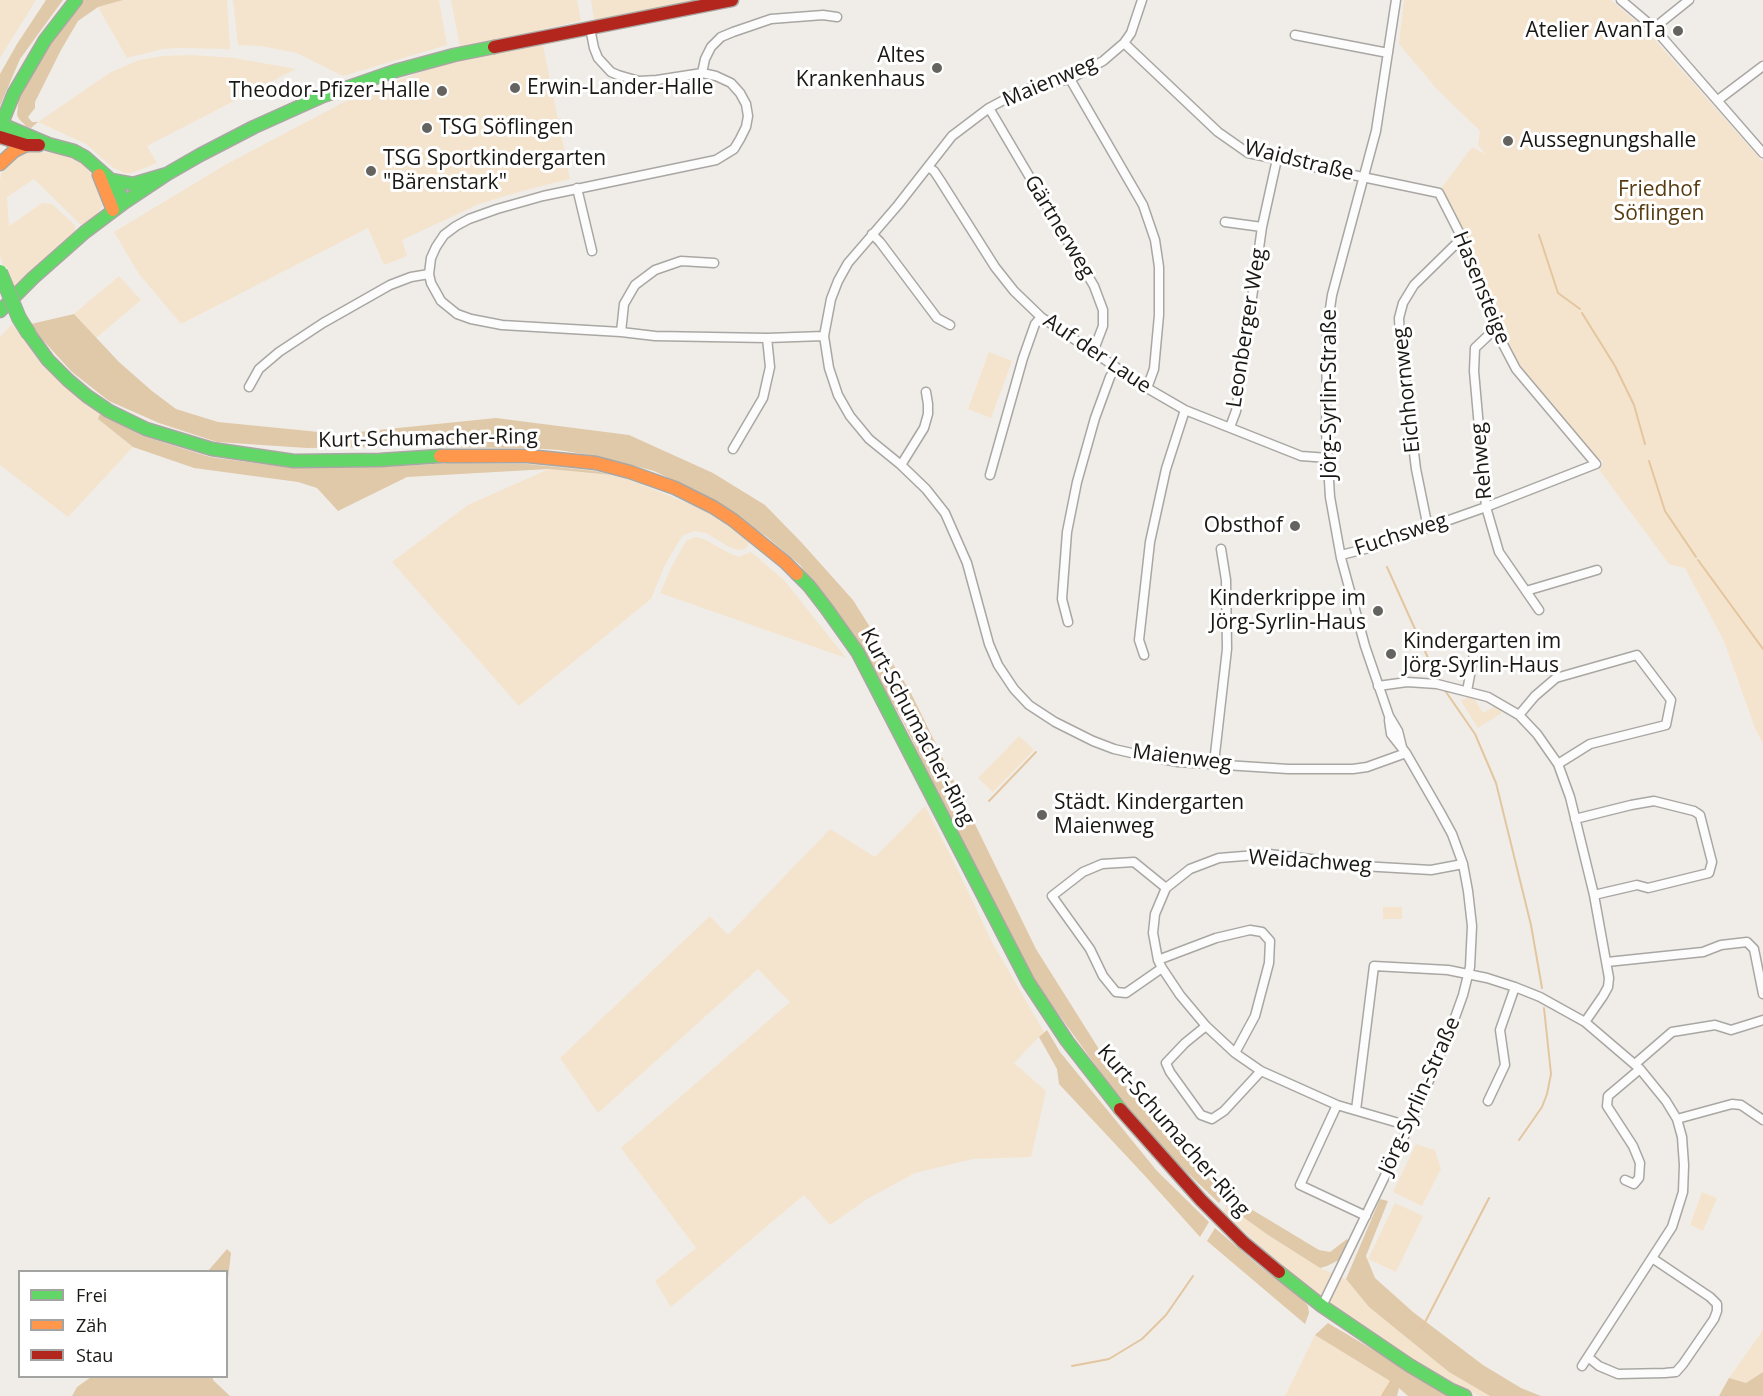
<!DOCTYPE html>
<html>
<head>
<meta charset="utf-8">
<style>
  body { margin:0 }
  #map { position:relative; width:1763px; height:1396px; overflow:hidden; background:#f0ede8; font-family:"Open Sans",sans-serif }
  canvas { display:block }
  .legend { position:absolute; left:18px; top:1270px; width:210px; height:108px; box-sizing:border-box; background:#fff; border:2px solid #a3a3a1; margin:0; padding:8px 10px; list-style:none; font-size:18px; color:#1a1815 }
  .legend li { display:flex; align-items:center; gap:12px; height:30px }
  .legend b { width:30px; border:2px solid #a3a3a1 }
</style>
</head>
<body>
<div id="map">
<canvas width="1763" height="1396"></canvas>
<ul class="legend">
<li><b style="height:8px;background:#63d668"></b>Frei</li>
<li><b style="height:8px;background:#ff974d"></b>Zäh</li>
<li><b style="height:8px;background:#b3261e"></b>Stau</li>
</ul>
</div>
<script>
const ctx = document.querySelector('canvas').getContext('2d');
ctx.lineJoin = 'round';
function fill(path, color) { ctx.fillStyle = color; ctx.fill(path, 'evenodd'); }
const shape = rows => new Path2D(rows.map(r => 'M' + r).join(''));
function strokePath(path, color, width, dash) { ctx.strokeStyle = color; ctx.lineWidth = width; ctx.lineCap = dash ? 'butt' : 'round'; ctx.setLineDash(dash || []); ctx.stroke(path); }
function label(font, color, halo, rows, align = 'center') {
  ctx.font = font + ' "Open Sans",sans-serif'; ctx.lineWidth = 6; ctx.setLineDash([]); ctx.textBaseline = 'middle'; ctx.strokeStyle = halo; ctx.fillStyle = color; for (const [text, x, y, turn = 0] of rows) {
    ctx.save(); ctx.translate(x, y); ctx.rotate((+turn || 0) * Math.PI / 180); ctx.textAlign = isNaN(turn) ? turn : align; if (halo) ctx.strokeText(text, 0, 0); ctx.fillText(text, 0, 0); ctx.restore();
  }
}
fill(shape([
  [0,0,36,0,0,58],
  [123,0,227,0,230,49,179,48,163,49,127,58,98,7],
  [233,0,439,0,447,45,343,76,297,53,261,46,238,45],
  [451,0,577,0,581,21,540,30,570,179,522,191,479,204,402,240,407,256,384,265,368,228,181,324,139,274,114,232,225,165,363,92,462,58],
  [591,0,702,0,594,20],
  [1404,0,1611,0,1648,32,1763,162,1763,744,1755,728,1724,641,1685,568,1669,564,1600,471,1603,461,1596,457,1524,373,1501,331,1466,238,1442,187,1472,147,1485,154,1478,145,1480,131,1436,88,1399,44],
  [192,55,234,58,296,69,147,146,157,163,132,173,124,173,112,167,86,144,38,122,111,72,139,60,162,56],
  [25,151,55,153,69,156,86,166,95,176,104,205,94,217,85,224,80,224,34,179,7,197,9,226,42,203,52,204,75,225,75,231,40,262,15,288,7,267,4,268,0,255,0,180,2,170,6,163],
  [119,276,141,300,96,338,74,314],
  [12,324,42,365,75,395,100,414,98,419,133,447,68,517,0,465,0,337],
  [989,352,1012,361,991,418,968,409],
  [549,469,620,476,700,508,729,526,750,542,745,549,739,550,731,548,706,533,694,531,682,536,665,565,651,599,519,706,392,562,468,505],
  [695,537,704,539,729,553,739,557,751,552,785,581,846,658,660,593,671,568,686,541],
  [1472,695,1483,713,1497,705,1502,713,1478,728,1461,701],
  [1019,736,1034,750,993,792,978,778],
  [925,806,955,864,992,942,1044,1032,1014,1063,1046,1091,1031,1157,973,1159,915,1173,867,1199,830,1225,804,1195,671,1307,655,1281,696,1248,621,1148,790,1002,758,969,598,1113,560,1058,710,916,728,935,830,829,875,857],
  [1383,907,1402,907,1402,919,1383,919],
  [1416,1144,1435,1150,1441,1169,1422,1206,1393,1192],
  [1702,1192,1717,1198,1703,1231,1690,1225],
  [1395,1203,1423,1216,1396,1272,1368,1259],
  [1226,1206,1236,1212,1268,1235,1320,1268,1346,1279,1369,1307,1449,1371,1490,1396,1479,1396,1459,1386,1416,1362,1355,1322,1297,1280,1223,1212],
  [1763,1330,1763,1372,1746,1384,1729,1378],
  [1315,1335,1390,1381,1381,1396,1285,1396]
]), '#f4e4cd');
fill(shape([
  [46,0,63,0,20,59,0,106,0,74,17,44],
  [84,0,123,0,98,7,78,21,61,50,35,102,35,108,28,117,32,122,38,122,31,128,27,127,19,119,17,115,19,95,46,49],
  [74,314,119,362,152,391,176,409,218,422,339,434,496,418,629,435,713,473,765,505,802,543,853,600,910,691,1036,949,1114,1073,1226,1192,1219,1203,1160,1147,1122,1102,1033,979,949,817,904,723,853,634,800,565,767,537,708,497,654,471,600,457,559,450,528,448,393,447,307,448,217,442,159,423,109,401,72,372,40,337,31,324],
  [100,414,143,436,210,457,293,468,381,467,453,463,528,464,595,471,612,475,549,469,407,477,338,511,317,488,298,482,194,468,133,447,98,419],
  [1047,1030,1060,1052,1157,1171,1209,1222,1200,1237,1146,1177,1059,1084,1057,1069,1039,1037],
  [1231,1197,1319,1250,1330,1252,1347,1239,1350,1242,1348,1246,1339,1260,1327,1266,1320,1268,1268,1235,1236,1212,1226,1206],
  [1380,1199,1388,1201,1366,1256,1375,1278,1413,1312,1483,1365,1521,1388,1541,1396,1490,1396,1449,1372,1369,1307,1346,1279],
  [1215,1228,1258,1265,1302,1299,1308,1306,1309,1313,1305,1324,1207,1241],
  [227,1249,231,1253,227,1287,226,1272,208,1271],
  [1328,1323,1446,1393,1453,1396,1408,1396,1399,1388,1397,1396,1381,1396,1390,1381,1315,1335],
  [1763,1372,1763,1396,1719,1396,1729,1378,1746,1383],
  [91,1377,213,1377,213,1380,230,1396,72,1396,77,1387]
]), '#e0c9a9');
strokePath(shape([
  [1539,235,1558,293,1580,309],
  [1582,313,1615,366,1634,405,1645,444],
  [1649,461,1665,511,1696,557],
  [1698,560,1763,649],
  [1387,567,1438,680],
  [1444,689,1475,734,1496,783,1531,925,1542,988],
  [989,801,1036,752],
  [1519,1140,1542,1107,1547,1094,1551,1074,1544,1008],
  [1421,1330,1489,1198],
  [1072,1366,1109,1359,1142,1339,1166,1315,1193,1276],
  [1382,1396,1392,1380]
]), '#e3c69f', 2);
const street = shape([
  [1142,0,1131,33,1124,43,1103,61,1070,79,1036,86,1015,94,989,108,952,136,898,205,848,263,838,281,831,299,824,336,829,368,838,395,850,416,869,439,901,465,926,489,945,513,967,563,989,644,998,665,1014,689,1029,705,1055,722,1093,741,1114,749,1136,754,1178,762,1288,769,1353,769,1367,767,1406,753],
  [1396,0,1376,131,1332,295,1327,329,1326,431,1330,497,1341,558,1365,646,1389,716,1398,731,1402,747],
  [1621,0,1654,28,1763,153],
  [590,28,594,48,598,58,611,72,618,75,639,81,657,80,702,73,716,76,731,83,740,93,746,104,748,116,746,127,740,139,734,149,716,160,543,196,497,209,469,219,456,226,444,235,436,247,431,258,429,274,431,283,441,301,457,314,471,319,502,325,621,332,655,336,767,338,824,336],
  [1654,28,1689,0],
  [1295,35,1388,53],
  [1124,43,1218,132,1248,153,1439,193,1462,238,1495,329,1516,369,1596,464,1486,507,1373,547,1341,555],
  [702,73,705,59,711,47,721,37,733,32,771,19,823,15,837,17],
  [1070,79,1143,205,1155,240,1159,267,1159,315,1154,369,1147,388],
  [1718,100,1763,66],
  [989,108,1094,286,1103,310,1103,326,1093,352],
  [928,167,934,171,940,180,995,267,1014,291,1041,317,1147,388,1185,410,1301,456,1328,458],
  [577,188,592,251],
  [1225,222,1262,227],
  [872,234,880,242,937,318,950,325],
  [1495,329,1475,348,1474,371,1486,507,1499,552,1539,610],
  [621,332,624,304,635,285,655,270,681,261,714,263],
  [249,387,259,369,279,352,323,323,390,285,411,277,429,274],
  [1230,427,1236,411,1262,227,1277,159],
  [733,449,763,398,770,367,767,338],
  [901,465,924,428,928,414,928,404,926,392],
  [990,475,1023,358,1035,324,1041,317],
  [1428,528,1416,469,1400,339,1399,318,1403,303,1414,285,1462,238],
  [1526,591,1597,570],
  [1068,622,1062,599,1067,532,1077,482,1095,418,1110,377,1116,367],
  [1144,655,1139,640,1150,542,1166,469,1185,410],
  [1378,686,1407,682,1437,684,1488,697,1519,715,1537,734,1558,764,1570,797,1594,895,1609,978,1608,987,1603,996,1585,1022],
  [1467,691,1474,654],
  [1519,715,1535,696,1556,678,1637,655,1671,700,1666,725,1590,744,1558,764],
  [1214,763,1227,649,1226,580,1221,549],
  [1575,819,1631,805,1654,801,1694,811,1700,815,1712,862,1709,873,1648,888,1637,885,1594,895],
  [1158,960,1216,938,1250,930,1262,932,1270,941,1269,963,1255,1016,1235,1053],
  [1607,962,1703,952,1721,945,1747,942,1754,949,1763,994],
  [1162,968,1126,993,1116,992,1103,976,1090,949,1052,896,1083,872,1102,864,1134,862,1166,888],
  [1206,1026,1185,1043,1166,1063,1170,1072,1201,1115,1212,1119,1224,1111,1261,1071],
  [1635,1064,1672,1032,1715,1025,1731,1030,1763,1020],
  [1488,1101,1505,1065,1500,1030,1515,987],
  [1337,1105,1300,1185,1366,1216],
  [1356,1110,1374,966,1448,970,1487,978,1515,987,1540,997,1585,1022,1640,1069,1666,1101,1677,1119,1682,1137,1684,1165,1683,1192,1672,1227,1582,1366],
  [1677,1119,1732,1104,1741,1105,1763,1120],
  [1409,1126,1337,1105,1261,1071,1235,1053,1206,1026,1180,995,1162,968,1158,960,1153,933,1155,914,1166,888,1190,869,1219,858,1269,854,1328,861,1362,866,1431,870,1463,864],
  [1625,1180,1634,1184,1639,1178,1640,1163,1633,1146,1607,1106,1608,1096,1640,1069],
  [1322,1306,1412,1120,1449,1034,1463,995,1470,967,1472,926,1468,891,1463,864,1452,834,1440,812,1406,753,1391,734,1389,720],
  [1588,1357,1599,1366,1618,1374,1665,1373,1676,1372,1683,1364,1714,1319,1717,1311,1717,1304,1710,1297,1652,1258]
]);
const fast = shape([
  [1,124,48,144,74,151,85,157,111,180,125,202],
  [0,128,14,93,45,40,76,0],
  [111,180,133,184,167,174],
  [0,311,33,278,85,232,125,202,167,174,200,155,254,127,323,96,395,71,454,55,494,47],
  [29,334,48,360,68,380,87,396,109,411,146,429,212,449,294,461,380,460,440,456],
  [797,574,809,586,826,608,858,653,1028,982,1067,1041,1120,1109],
  [1279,1272,1322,1306,1409,1365,1451,1390,1465,1396]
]);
const slow = shape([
  [0,164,14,151,26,145],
  [99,175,113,210],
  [440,456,528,456,596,463,630,472,675,488,713,507,733,520,785,562,797,574]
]);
const jam = shape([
  [494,47,732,0],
  [0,137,26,145,39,145],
  [1120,1109,1201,1200,1243,1242,1279,1272]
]);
strokePath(street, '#a9a7a3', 11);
strokePath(fast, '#a9a7a3', 15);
strokePath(slow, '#a9a7a3', 15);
strokePath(jam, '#a9a7a3', 15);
strokePath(street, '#fdfcfc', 8);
strokePath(fast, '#63d668', 12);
strokePath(slow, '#ff974d', 12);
strokePath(jam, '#b3261e', 12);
const fastBridge = shape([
  [0,272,19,318,29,334]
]);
strokePath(fastBridge, '#a9a7a3', 16, []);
strokePath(fastBridge, '#63d668', 14);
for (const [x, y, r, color] of [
  [1678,31,6,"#65635f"],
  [937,68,6,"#65635f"],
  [515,88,6,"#65635f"],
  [442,91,6,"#65635f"],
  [427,128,6,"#65635f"],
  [1508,141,6,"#65635f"],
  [371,171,6,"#65635f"],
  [1295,526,6,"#65635f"],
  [1378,611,6,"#65635f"],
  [1391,654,6,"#65635f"],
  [1042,815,6,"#65635f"]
]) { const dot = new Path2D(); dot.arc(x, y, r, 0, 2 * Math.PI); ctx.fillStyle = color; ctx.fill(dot); strokePath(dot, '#fff', 2); }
label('21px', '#1a1815', '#fff', [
  ["Atelier AvanTa",1666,31,"right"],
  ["Altes",925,56,"right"],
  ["Krankenhaus",925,80,"right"],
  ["Erwin-Lander-Halle",527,88],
  ["Theodor-Pfizer-Halle",430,91,"right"],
  ["TSG Söflingen",439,128],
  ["Aussegnungshalle",1520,141],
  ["TSG Sportkindergarten",383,159],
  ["\"Bärenstark\"",383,183],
  ["Obsthof",1283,526,"right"],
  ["Kinderkrippe im",1366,599,"right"],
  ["Jörg-Syrlin-Haus",1366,623,"right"],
  ["Kindergarten im",1403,642],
  ["Jörg-Syrlin-Haus",1403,666],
  ["Städt. Kindergarten",1054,803],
  ["Maienweg",1054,827]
], 'left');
label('21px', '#1a1815', '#fff', [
  ["Maienweg",1050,82,-23],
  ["Waidstraße",1299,161,14],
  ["Gärtnerweg",1059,227,59],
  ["Hasensteige",1481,288,68],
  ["Leonberger Weg",1247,328,-81],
  ["Auf der Laue",1097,354,34],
  ["Eichhornweg",1407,390,-96],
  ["Jörg-Syrlin-Straße",1330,394,-90],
  ["Kurt-Schumacher-Ring",428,439,-1],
  ["Rehweg",1482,461,-95],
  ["Fuchsweg",1401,535,-18],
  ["Kurt-Schumacher-Ring",917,727,62],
  ["Maienweg",1182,758,7],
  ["Weidachweg",1310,862,4],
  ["Jörg-Syrlin-Straße",1420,1096,-66],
  ["Kurt-Schumacher-Ring",1173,1131,49]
]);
label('21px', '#573c11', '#fff', [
  ["Friedhof",1659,190],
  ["Söflingen",1659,214]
]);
</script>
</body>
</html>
